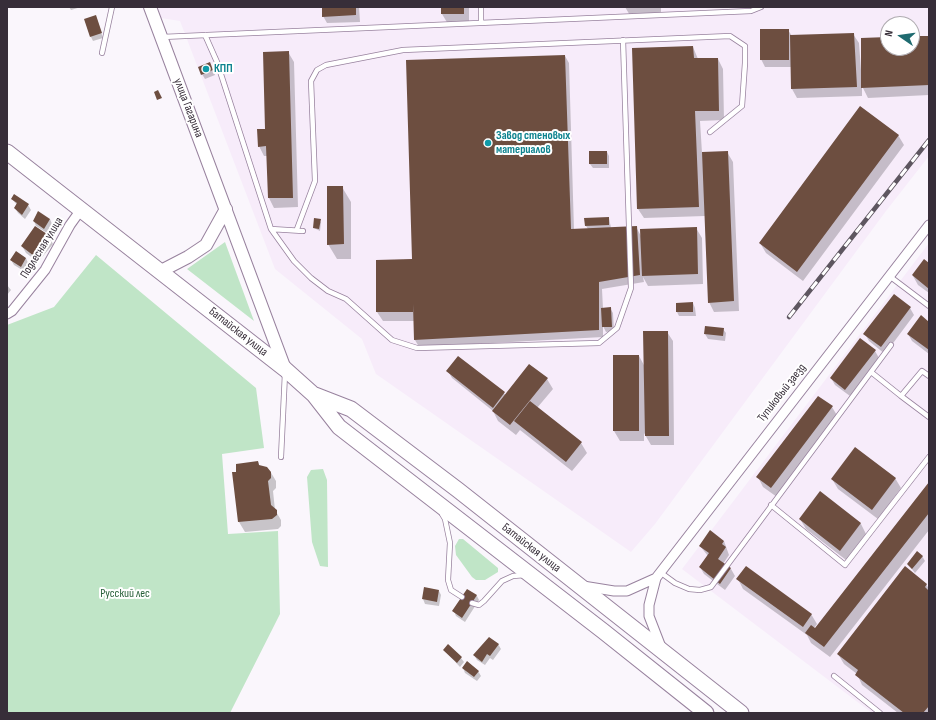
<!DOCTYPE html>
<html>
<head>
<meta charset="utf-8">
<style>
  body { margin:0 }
  #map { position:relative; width:936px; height:720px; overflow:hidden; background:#faf6fc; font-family:"Sofia Sans Condensed",sans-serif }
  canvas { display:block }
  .frame { position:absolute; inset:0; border:8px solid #372e39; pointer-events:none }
  .north { position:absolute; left:880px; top:16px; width:40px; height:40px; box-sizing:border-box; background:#fff; border:1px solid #afabb0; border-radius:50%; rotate:283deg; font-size:11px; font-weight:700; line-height:16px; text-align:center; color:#372e39 }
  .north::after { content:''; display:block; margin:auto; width:14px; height:18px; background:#1f6b70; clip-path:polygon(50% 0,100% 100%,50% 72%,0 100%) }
</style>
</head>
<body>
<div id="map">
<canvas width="936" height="720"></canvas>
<div class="frame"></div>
<div class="north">N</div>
</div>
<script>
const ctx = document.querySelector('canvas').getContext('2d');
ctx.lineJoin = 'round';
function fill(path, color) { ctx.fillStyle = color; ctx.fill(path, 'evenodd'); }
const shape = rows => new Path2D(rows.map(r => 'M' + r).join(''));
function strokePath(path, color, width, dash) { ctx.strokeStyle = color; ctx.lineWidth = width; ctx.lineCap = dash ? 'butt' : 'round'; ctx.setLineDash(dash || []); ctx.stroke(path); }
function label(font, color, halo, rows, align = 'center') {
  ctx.font = font + ' "Sofia Sans Condensed",sans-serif'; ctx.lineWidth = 4; ctx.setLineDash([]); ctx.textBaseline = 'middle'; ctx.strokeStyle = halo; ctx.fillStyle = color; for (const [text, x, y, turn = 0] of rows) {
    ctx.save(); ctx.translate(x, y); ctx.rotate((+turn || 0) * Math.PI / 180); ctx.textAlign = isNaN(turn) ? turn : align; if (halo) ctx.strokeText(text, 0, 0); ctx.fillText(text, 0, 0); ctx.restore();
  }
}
fill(shape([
  [158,7,929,7,929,156,886,211,655,524,631,552,376,374,362,339,275,269,180,21,161,18],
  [888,24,912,24,912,48,888,48],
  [929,243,929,713,872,713,682,569]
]), '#f7ecfa');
fill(shape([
  [225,242,254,321,187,269],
  [96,255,256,388,264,448,222,454,228,534,278,531,280,614,230,713,7,713,7,325,54,307],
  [323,469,327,480,328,567,320,566,312,542,307,477,311,470],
  [459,539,463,539,498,568,498,572,485,580,476,580,472,577,456,555,455,546]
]), '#c0e5c7');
fill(shape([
  [69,7,81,7,71,10],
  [323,7,359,7,360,22,327,23,323,16],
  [442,7,469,7,469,23,448,24,442,14],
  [625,7,661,7,661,17,631,17],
  [96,17,103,38,93,41,91,37],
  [788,30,792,36,853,34,859,43,861,70,888,38,888,48,912,48,912,37,929,37,929,95,868,98,862,86,862,96,797,98,792,89,791,67,765,67,761,59],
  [693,47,698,59,718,59,723,69,724,120,700,121,702,153,727,152,733,162,739,311,714,312,709,302,705,216,644,218,638,209],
  [288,52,294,62,298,207,274,208,269,198,267,156,264,156,259,146,266,130],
  [565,56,569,63,574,230,588,229,586,226,609,218,611,228,636,227,641,236,696,228,702,238,703,284,648,286,643,277,644,282,602,289,603,309,610,308,613,313,614,331,606,332,603,326,603,337,419,347,415,340,415,321,383,321,377,312,413,260],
  [212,68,215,75,205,79,202,74],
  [898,135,904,145,803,281,766,253,760,243],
  [607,152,609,156,609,168,593,168,590,164],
  [342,187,351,202,351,259,337,259,328,244],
  [12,199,28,205,31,210,25,219,18,213,15,208,17,205],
  [50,219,52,224,47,233,36,226,34,221],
  [315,219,321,222,320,231,314,228],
  [49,237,53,244,38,262,26,253,22,246],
  [26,258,28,263,24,271,14,265,11,260],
  [929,264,929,293,918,285,913,276],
  [7,285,11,290,7,295],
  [693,303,695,308,696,316,679,316,677,312],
  [910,308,914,315,885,354,869,341,865,334],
  [929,323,929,354,912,341,908,334],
  [706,327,723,329,726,333,725,341,708,339,705,334],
  [667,332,673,341,674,445,651,445,644,433,644,441,620,441,614,431,614,356,639,356,645,367],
  [875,351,879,358,850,396,835,385,831,378],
  [458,357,506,395,547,379,553,389,537,408,581,443,587,453,572,471,520,430,516,435,498,421,493,411,452,378,448,371],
  [832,407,838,417,777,497,763,487,758,477],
  [258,462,260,467,270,471,276,481,276,488,273,491,275,510,281,520,281,526,278,529,245,532,239,522,234,473],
  [895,478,901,488,878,519,838,489,832,479],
  [929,484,929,530,830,657,811,643,807,635,743,589,738,579,811,614,817,624,814,628,816,630],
  [820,493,861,524,866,534,846,560,806,529,800,519],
  [724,541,729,555,723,564,731,569,735,576,725,590,704,574,700,567,708,556,700,546],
  [922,556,925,561,915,573,908,564],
  [926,584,929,589,929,713,898,713,862,685,857,674,844,664,838,654],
  [468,590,477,596,479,600,465,622,456,616,454,611],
  [439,591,441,595,439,606,425,604,423,599],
  [498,644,501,649,493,660,490,658,485,665,477,660,474,655],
  [444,650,461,658,464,662,460,667],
  [463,668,478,671,481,676,477,681,465,673]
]), '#0003');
fill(shape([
  [322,7,356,7,356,15,322,17],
  [441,7,464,7,464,14,441,14],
  [96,15,102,33,90,37,84,19],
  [760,29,789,29,789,60,760,60],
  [854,33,857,87,791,89,790,35],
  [912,36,929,36,929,85,861,88,861,38,888,37,888,48,912,48],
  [693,46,694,58,718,58,719,111,695,111,699,207,637,209,632,48],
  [289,51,293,198,268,198,266,146,258,147,257,129,265,129,263,52],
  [565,55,571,229,637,226,640,275,599,282,599,330,414,340,413,304,413,312,376,312,376,260,412,259,406,60],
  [210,62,213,70,201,75,198,67],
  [158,90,162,98,157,100,154,92],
  [860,106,899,135,797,272,759,243],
  [589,151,607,151,607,164,589,164],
  [728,151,734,301,708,303,702,152],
  [327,186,343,186,344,244,327,245],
  [14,194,29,204,22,215,14,208,17,203,11,199],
  [38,211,50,219,44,229,33,221],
  [609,217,609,225,585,226,584,218],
  [314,218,321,219,319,229,313,228],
  [35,226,50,236,46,243,42,242,34,256,21,246],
  [697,227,698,274,642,276,640,229],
  [16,251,26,258,21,267,10,260],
  [924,259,929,263,929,289,912,275],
  [894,294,911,307,881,347,863,334],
  [693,302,693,312,676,312,676,303],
  [611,307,612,327,602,327,601,308],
  [921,315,929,322,929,350,907,334],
  [705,326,724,328,723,336,704,334],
  [643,331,668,331,669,436,645,436],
  [860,338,876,350,845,390,830,378],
  [613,355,639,355,639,431,613,431],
  [458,356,505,392,493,408,446,371],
  [529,364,548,378,510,425,492,411],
  [818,396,833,406,771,488,756,477],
  [530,401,582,442,566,462,514,421],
  [855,447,896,478,872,510,831,479],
  [258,461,259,465,267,467,271,472,271,478,268,481,271,505,277,510,277,515,272,519,238,522,232,472,236,472,236,464],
  [929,482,929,513,824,647,805,633,811,625,815,628],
  [820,491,861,523,840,551,799,519],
  [710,530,724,541,722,544,726,547,718,559,731,568,720,584,699,567,709,553,699,546],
  [917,551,923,556,912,569,907,564],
  [746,566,812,614,803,627,736,579],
  [905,566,927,584,925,587,929,591,929,706,923,713,904,713,855,675,858,670,837,654],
  [424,587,439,590,437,602,422,599],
  [467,589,477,595,462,618,452,611],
  [489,637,499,644,490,656,487,654,482,662,473,655],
  [448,644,462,657,457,663,443,650],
  [467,661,479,671,474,677,462,668]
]), '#6d4e40');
const service = shape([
  [481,7,481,23],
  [205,35,217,62,271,229,303,231],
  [162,37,751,11,761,7],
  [102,53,112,7],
  [271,229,294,261,311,278,328,291,346,299,392,340,417,348,599,343,617,328,631,288,623,40],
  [297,229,315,181,311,81,317,70,326,65,403,50,730,36,745,46,745,63,742,106,710,132],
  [888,275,929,306],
  [871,372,901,396,922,371,929,376],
  [901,396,929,417],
  [281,457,285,373],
  [771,505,845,565,929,457],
  [442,514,445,519,450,543,448,580,451,590,462,597],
  [660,572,675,583,689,589,700,590,711,587,891,345],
  [472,603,479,605,484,601,502,581,513,576,525,575],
  [834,676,880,713]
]);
const minor = shape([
  [7,314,12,311,45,270,70,225,80,211],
  [656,578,649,605,649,616,661,647],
  [583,586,614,591,627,591,656,578,929,225]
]);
const secondary = shape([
  [150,7,285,369],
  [161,271,188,257,206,245,226,209]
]);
const trunk = shape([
  [7,152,285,369,314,395,339,427,603,631,706,713],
  [315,395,351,409,458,490,741,713]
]);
strokePath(service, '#98829e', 6);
strokePath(minor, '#98829e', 11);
strokePath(secondary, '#98829e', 14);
strokePath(trunk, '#98829e', 17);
strokePath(service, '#fff', 4.5);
strokePath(minor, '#fff', 9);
strokePath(secondary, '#fff', 12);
strokePath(trunk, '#fff', 15);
const rail = shape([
  [789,317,929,140]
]);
strokePath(rail, '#5e5660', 4.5);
strokePath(rail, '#fff', 3, [9]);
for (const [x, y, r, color] of [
  [206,69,4,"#0f9aa8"],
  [488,143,4,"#0f9aa8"]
]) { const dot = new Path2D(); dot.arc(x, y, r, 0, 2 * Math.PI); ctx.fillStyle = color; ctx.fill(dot); strokePath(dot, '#fff', 1.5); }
label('bold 12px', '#0d838f', '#fff', [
  ["КПП",214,69],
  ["Завод стеновых",496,136],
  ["материалов",496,150]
], 'left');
label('12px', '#372e39', '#fff', [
  ["улица Гагарина",188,108,69],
  ["Подлесная улица",42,248,-58],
  ["Батайская улица",238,332,38],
  ["Тупиковый заезд",782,393,-52],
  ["Батайская улица",531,548,38]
]);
label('12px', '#265e37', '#fff', [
  ["Русский лес",125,594]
]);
</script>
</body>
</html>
